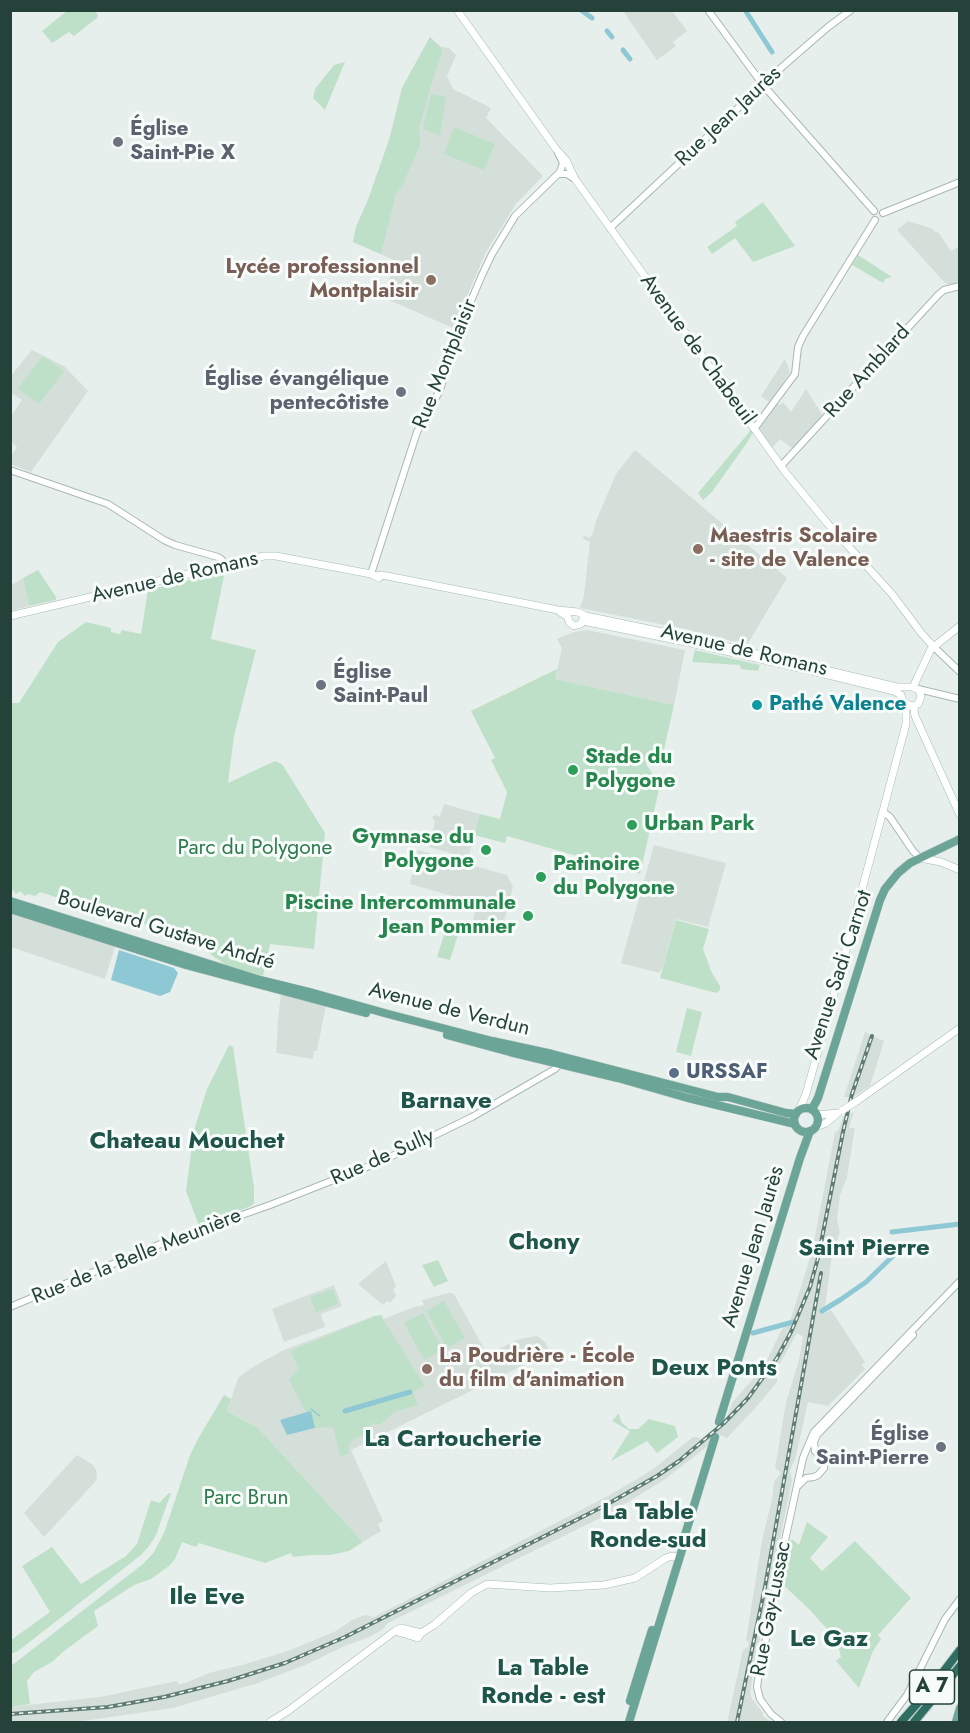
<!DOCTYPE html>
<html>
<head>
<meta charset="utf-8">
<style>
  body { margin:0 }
  #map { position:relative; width:970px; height:1733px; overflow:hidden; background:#e6efeb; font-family:Jost,sans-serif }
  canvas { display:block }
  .frame { position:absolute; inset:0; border:12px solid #24423a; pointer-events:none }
</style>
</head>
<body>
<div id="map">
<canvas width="970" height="1733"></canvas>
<div class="frame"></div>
</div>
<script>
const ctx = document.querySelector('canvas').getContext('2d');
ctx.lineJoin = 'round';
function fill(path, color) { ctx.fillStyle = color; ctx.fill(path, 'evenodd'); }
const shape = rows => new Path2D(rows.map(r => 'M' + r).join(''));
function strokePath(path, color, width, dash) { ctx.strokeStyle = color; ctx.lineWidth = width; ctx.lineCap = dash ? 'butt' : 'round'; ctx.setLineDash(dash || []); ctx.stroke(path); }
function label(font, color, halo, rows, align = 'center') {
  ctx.font = font + ' Jost,sans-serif'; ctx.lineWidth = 6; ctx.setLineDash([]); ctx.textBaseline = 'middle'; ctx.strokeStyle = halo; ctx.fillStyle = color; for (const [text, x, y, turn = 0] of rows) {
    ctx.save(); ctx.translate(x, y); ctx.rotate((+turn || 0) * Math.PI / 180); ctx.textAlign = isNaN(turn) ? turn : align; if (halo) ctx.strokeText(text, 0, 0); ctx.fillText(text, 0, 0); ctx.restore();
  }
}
fill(shape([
  [623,11,672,11,687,31,673,42,676,46,657,60],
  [430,37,441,47,449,48,456,55,447,76,453,89,491,108,486,118,543,176,516,204,486,252,453,328,382,297,396,261,353,242,356,227,368,200,390,137,402,88],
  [908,221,933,229,935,233,938,232,951,251,959,247,959,281,951,285,945,283,897,230],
  [32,350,64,366,88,391,31,472,11,464,11,456,17,447,11,442,11,416,22,400,11,393,11,376],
  [785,359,790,372,770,403,761,396],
  [806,389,823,416,793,449,780,439,772,448,759,429,777,403,780,405,783,402,791,412],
  [635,450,787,578,747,645,685,629,580,608,584,595,590,542,582,538,584,536,590,538,593,533,596,521,616,474],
  [23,578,29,606,11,611,10,586],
  [587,630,685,650,674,705,555,679,562,648,557,639,574,632],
  [444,804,480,814,468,858,429,847,435,822,432,817,436,815,440,817],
  [654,845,726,863,708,927,676,919,663,966,659,973,621,963],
  [418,850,507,875,513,887,501,933,472,925,477,903,410,884],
  [11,913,115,947,105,979,11,947],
  [281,994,326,1005,317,1051,314,1051,313,1059,276,1053,278,1028,277,1028],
  [865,1032,884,1041,870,1086,853,1097,844,1097],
  [854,1112,849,1128,855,1128,847,1177,840,1195,837,1219,840,1232,832,1256,824,1313,831,1310,865,1362,862,1365,865,1369,828,1406,808,1402,795,1460,790,1470,792,1480,759,1643,756,1646,756,1655,750,1693,752,1699,763,1713,763,1716,771,1722,727,1722,743,1650,748,1647,749,1643,746,1640,762,1541,772,1499,774,1482,781,1473,775,1468,786,1402,799,1360,803,1337,797,1333,777,1369,777,1382,758,1405,727,1438,718,1434,710,1442,709,1445,664,1480,608,1514,388,1623,382,1630,369,1637,345,1646,305,1665,258,1683,173,1708,76,1722,11,1722,10,1707,100,1697,177,1681,179,1684,185,1683,209,1673,242,1665,291,1650,336,1631,352,1620,365,1615,374,1617,608,1496,652,1470,693,1437,697,1437,701,1439,727,1417,732,1403,764,1366,781,1331,790,1321,812,1252,835,1132,838,1131,843,1117],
  [386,1261,396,1286,393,1290,396,1296,390,1303,387,1301,383,1305,358,1284],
  [334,1285,342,1306,321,1314,325,1327,284,1342,272,1309],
  [449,1293,454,1294,487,1354,520,1339,537,1336,545,1342,550,1352,540,1359,532,1361,351,1450,383,1521,378,1524,381,1531,363,1542,258,1428,227,1411,238,1378,251,1368,284,1350,374,1316,375,1321,378,1321,417,1306,418,1307,424,1305,422,1300],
  [77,1455,93,1465,96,1470,97,1478,95,1482,44,1537,24,1513]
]), '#d4dfda');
fill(shape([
  [67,11,95,11,98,15,97,18,74,36,69,32,52,43,42,31],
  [430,37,441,48,442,54,434,76,419,128,420,139,420,145,405,179,404,184,396,193,381,254,353,242,356,227,368,200,390,137,402,88],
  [345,62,325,110,313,98,315,89,334,65],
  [431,94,446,97,440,136,423,129],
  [454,127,495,144,484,170,444,154],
  [763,202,795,246,753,262,735,238,712,254,707,247,737,226,735,222],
  [858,255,892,277,885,279,883,283,852,265],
  [43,356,64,371,39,404,18,389],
  [751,430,753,433,746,444,712,492,703,500,698,493],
  [38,570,56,597,56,600,29,606,23,578],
  [219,573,223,573,224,576,211,639,256,650,234,736,228,783,275,761,282,764,325,833,314,949,270,944,263,976,228,966,214,957,189,936,157,928,100,910,96,913,92,908,88,911,84,906,81,908,76,903,73,906,68,901,40,892,35,896,28,894,25,896,20,891,16,894,12,889,11,890,11,703,19,703,58,642,86,622,111,628,111,632,120,634,122,630,141,634,148,590],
  [695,650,760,665,758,671,741,669,740,665,692,662],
  [557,669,555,679,674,705,664,749,656,757,648,761,649,762,646,764,660,785,640,874,507,836,505,843,474,835,480,814,500,819,507,792,491,760,495,758,471,711],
  [676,920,709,929,703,949,712,973,720,986,720,990,716,993,660,978],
  [447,925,460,928,450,960,437,957],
  [687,1008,702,1012,691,1056,676,1052],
  [229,1045,233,1047,254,1188,254,1203,251,1206,199,1226,186,1191,194,1130,207,1089],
  [438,1260,448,1281,434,1287,422,1265],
  [333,1289,338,1304,316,1312,310,1297],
  [444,1301,465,1338,447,1348,426,1311],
  [423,1313,443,1350,424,1360,404,1323],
  [382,1315,383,1319,425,1386,413,1392,418,1405,394,1412,380,1425,372,1423,365,1435,353,1439,348,1447,349,1453,340,1456,333,1427,315,1428,311,1412,306,1412,289,1380,299,1368,290,1351,371,1318,374,1316],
  [224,1395,231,1399,227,1411,258,1428,363,1542,349,1551,330,1555,311,1555,293,1557,291,1553,265,1563,199,1543,196,1547,182,1542,175,1559,169,1566,151,1579,134,1585,94,1611,98,1626,64,1651,52,1662,34,1672,27,1681,30,1704,11,1707,11,1666,143,1564,154,1552,164,1533,190,1455,199,1437],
  [618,1414,619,1414,621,1422,629,1429,638,1429,649,1419,675,1426,678,1437,657,1453,647,1441,611,1461,630,1431,612,1421],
  [169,1493,171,1493,156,1535,149,1546,141,1555,18,1651,11,1654,11,1640,50,1612,22,1566,52,1547,81,1584,126,1556,137,1544,151,1500,159,1503],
  [807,1522,828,1537,810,1558,822,1571,855,1541,911,1598,878,1635,881,1639,873,1651,859,1688,836,1661,841,1657,837,1640,810,1610,780,1582,789,1540,793,1540,799,1545]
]), '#bfe0c8');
fill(shape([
  [119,950,174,968,178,973,170,992,160,996,111,980],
  [311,1411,315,1428,287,1435,280,1420]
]), '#8ec8d4');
strokePath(shape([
  [311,1409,320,1416]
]), '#8ec8d4', 1.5);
strokePath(shape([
  [581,10,592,18],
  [745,10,772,52],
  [607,31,612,37],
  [623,50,630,59],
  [892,1232,960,1224],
  [822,1311,840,1300,866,1282,894,1255],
  [753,1333,793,1322],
  [345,1411,410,1392]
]), '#8ec8d4', 5);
const tertiary = shape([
  [708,10,763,85,874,211],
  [558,174,567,174,575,179],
  [883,213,960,182],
  [610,228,782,67,828,27,851,10],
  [754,429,795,374,798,347,803,336,875,220],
  [781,466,938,295,944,290,960,286],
  [10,470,108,504,164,540,175,545,218,557,222,560,225,565],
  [371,574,417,432,440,390,457,334,482,275,492,254,515,216,560,172,563,163,558,153],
  [934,647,960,672],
  [918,689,960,699],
  [883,812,890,817,913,851,920,858],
  [10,1307,163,1243,270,1205,382,1161,472,1117,555,1069,562,1062],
  [815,1451,814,1442,817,1435,913,1335],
  [797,1487,806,1478,814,1477,818,1475,824,1468,825,1460,815,1451],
  [781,1722,771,1714,760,1699,757,1687,758,1680,784,1545,803,1458,810,1441,814,1432,960,1281],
  [887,1722,907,1695,945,1619,960,1599]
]);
const secondary = shape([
  [457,10,556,149,566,160,575,179,786,473,828,524,892,594,922,634,934,647],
  [375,576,382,575,558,610,578,612,586,616,682,636,897,687,913,687,919,690,921,697,918,704,911,706,903,702,901,695],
  [560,612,568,617,569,622,574,626,581,624,583,619],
  [10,616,264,556,276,556,371,574,379,578],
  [583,621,691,643,812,671,894,691,901,695],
  [913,687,931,649,960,626],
  [915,705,914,710,915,716,960,815],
  [920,858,941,862,960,870],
  [857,1101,960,1028],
  [799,1110,806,1094,830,1009,887,796,906,724,906,705],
  [817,1115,838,1113],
  [816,1127,826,1123,838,1113],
  [395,1631,418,1638,421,1633,434,1625,471,1593,487,1584,550,1588,604,1585,635,1578,666,1558,672,1556,680,1558],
  [270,1722,288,1711,395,1631,401,1628,421,1633]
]);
const primary = shape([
  [10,901,260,980,313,993,388,1014,492,1041,552,1054,718,1097,728,1097,786,1113,796,1114],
  [10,909,186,965,366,1013],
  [447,1035,510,1052,618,1078,688,1098,795,1124],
  '794 1120a12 12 0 1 1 24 0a12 12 0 1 1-24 0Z',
  [812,1109,818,1098,880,900,885,889,898,873,910,863,960,839],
  [719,1422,800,1158,810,1131],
  [630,1701,652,1630],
  [629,1722,685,1540,685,1535,715,1437],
  [956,1722,960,1708]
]);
const motorway = shape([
  [901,1722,931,1688,960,1650],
  [914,1722,960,1666]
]);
strokePath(tertiary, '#a8b8b2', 8);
strokePath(secondary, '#a4bbb3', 8);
strokePath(primary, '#c2cac8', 9);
strokePath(motorway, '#c2cac8', 10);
strokePath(tertiary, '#fff', 6);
strokePath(secondary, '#fff', 7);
strokePath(primary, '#6aa597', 8);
strokePath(motorway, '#2f6f63', 8);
const rail = shape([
  [10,1714,108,1707,164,1697,228,1681,285,1663,345,1637,606,1505,657,1476,679,1461,724,1423,748,1398,777,1358,791,1332,810,1287,818,1258,843,1132,852,1094,872,1036],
  [737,1722,765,1587,821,1273]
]);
strokePath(rail, '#5f7d75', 4);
strokePath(rail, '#f7fbf9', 1.5, [4.5]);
const secondaryBridge = shape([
  [843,1110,857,1101]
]);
strokePath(secondaryBridge, '#a4bbb3', 8, []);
strokePath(secondaryBridge, '#fff', 7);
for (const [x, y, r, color] of [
  [118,142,6,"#6b7280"],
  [431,280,6,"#8d6e63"],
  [401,392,6,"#6b7280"],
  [698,549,6,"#8d6e63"],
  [321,685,6,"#6b7280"],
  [757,705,6,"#0f9aa8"],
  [573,770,6,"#2e9e5b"],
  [632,825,6,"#2e9e5b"],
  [486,850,6,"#2e9e5b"],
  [541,877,6,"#2e9e5b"],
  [528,916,6,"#2e9e5b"],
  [674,1073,6,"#5c6f8a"],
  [427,1369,6,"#8d6e63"],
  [941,1447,6,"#6b7280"]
]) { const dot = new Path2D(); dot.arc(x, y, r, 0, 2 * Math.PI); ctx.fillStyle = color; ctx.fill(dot); strokePath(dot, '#f7fbf9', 2); }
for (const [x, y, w] of [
  [932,1687,45]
]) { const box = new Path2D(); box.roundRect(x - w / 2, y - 17, w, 34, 4.5); ctx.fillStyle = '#f7fbf9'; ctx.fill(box); strokePath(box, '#24423a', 1.5); }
label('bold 20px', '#24423a', null, [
  ["A 7",932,1687]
]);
label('21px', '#24423a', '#f7fbf9', [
  ["Rue Jean Jaurès",729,117,-43],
  ["Avenue de Chabeuil",697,350,54],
  ["Rue Montplaisir",446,364,-68],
  ["Rue Amblard",868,372,-48],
  ["Avenue de Romans",175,578,-13],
  ["Avenue de Romans",744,651,13],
  ["Boulevard Gustave André",166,931,17],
  ["Avenue Sadi Carnot",839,975,-72],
  ["Avenue de Verdun",449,1010,14],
  ["Rue de Sully",383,1158,-24],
  ["Avenue Jean Jaurès",754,1247,-73],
  ["Rue de la Belle Meunière",137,1257,-22],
  ["Rue Gay-Lussac",772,1609,-79]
]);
label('bold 21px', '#5b616d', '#f7fbf9', [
  ["Église",130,130],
  ["Saint-Pie X",130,154],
  ["Église évangélique",389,380,"right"],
  ["pentecôtiste",389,404,"right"],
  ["Église",333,673],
  ["Saint-Paul",333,697],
  ["Église",929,1435,"right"],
  ["Saint-Pierre",929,1459,"right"]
], 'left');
label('bold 21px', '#785e54', '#f7fbf9', [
  ["Lycée professionnel",419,268,"right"],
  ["Montplaisir",419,292,"right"],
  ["Maestris Scolaire",710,537],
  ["- site de Valence",710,561],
  ["La Poudrière - École",439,1357],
  ["du film d'animation",439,1381]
], 'left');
label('bold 21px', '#0d838f', '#f7fbf9', [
  ["Pathé Valence",769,705]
], 'left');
label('bold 21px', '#27864d', '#f7fbf9', [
  ["Stade du",585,758],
  ["Polygone",585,782],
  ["Urban Park",644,825],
  ["Gymnase du",474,838,"right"],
  ["Polygone",474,862,"right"],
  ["Patinoire",553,865],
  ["du Polygone",553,889],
  ["Piscine Intercommunale",516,904,"right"],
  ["Jean Pommier",516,928,"right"]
], 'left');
label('21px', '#2d7a4c', '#f7fbf9', [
  ["Parc du Polygone",255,849],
  ["Parc Brun",246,1499]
]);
label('bold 21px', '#4e5e75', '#f7fbf9', [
  ["URSSAF",686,1073]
], 'left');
label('bold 24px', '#1f5549', '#f7fbf9', [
  ["Barnave",446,1102],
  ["Chateau Mouchet",187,1142],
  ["Chony",544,1243],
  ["Saint Pierre",864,1249],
  ["Deux Ponts",714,1369],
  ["La Cartoucherie",453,1440],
  ["La Table",648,1513],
  ["Ronde-sud",648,1541],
  ["Ile Eve",207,1598],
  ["Le Gaz",829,1640],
  ["La Table",543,1669],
  ["Ronde - est",543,1697]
]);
</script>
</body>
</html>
